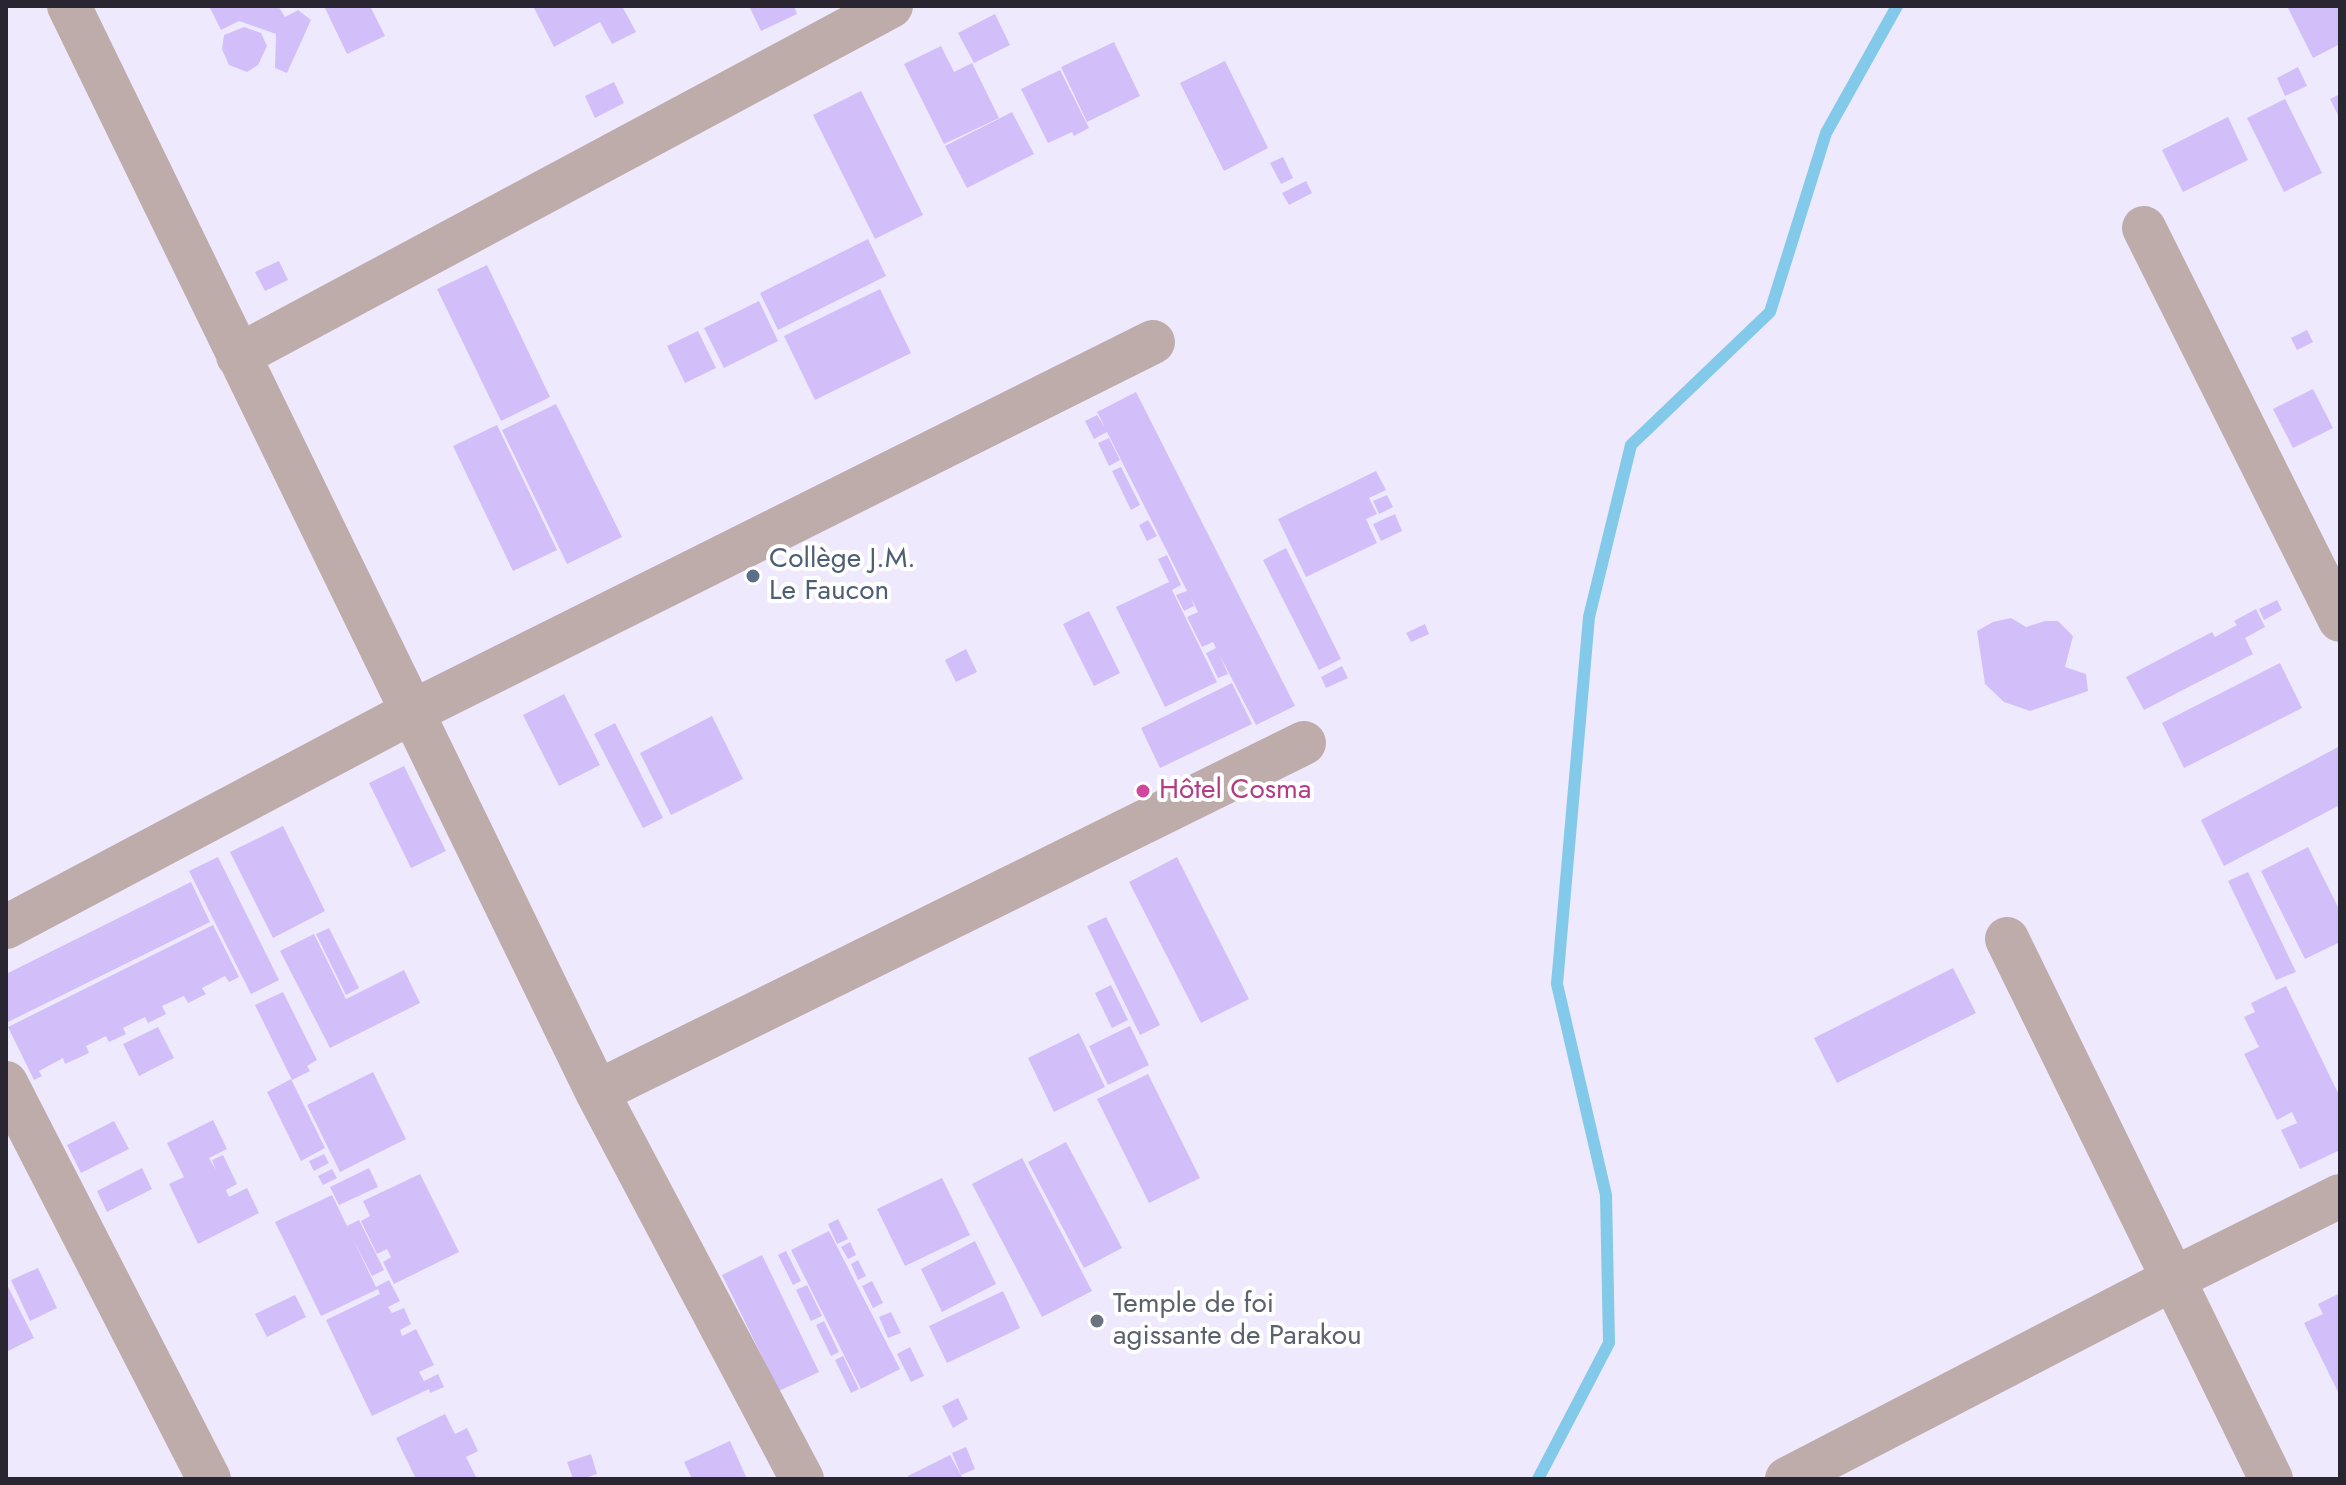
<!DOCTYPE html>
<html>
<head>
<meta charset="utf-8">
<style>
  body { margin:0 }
  #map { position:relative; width:2346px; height:1485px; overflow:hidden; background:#efe9fd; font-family:Jost,sans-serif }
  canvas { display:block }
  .frame { position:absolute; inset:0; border:8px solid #292531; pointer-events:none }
</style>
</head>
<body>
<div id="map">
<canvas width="2346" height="1485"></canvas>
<div class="frame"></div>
</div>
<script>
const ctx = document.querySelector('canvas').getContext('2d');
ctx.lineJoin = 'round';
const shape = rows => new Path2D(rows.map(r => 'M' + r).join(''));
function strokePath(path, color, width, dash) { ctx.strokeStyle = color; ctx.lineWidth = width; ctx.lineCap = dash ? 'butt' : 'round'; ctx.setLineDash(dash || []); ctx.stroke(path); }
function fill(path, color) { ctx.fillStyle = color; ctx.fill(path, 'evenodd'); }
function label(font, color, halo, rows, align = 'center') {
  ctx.font = font + ' Jost,sans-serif'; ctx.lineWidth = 8; ctx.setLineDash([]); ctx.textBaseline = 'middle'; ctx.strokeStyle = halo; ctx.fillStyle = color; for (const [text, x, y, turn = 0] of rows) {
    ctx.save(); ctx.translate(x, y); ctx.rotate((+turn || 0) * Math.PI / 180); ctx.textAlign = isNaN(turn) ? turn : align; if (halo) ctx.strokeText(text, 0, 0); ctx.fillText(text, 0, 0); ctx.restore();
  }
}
strokePath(shape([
  [1538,1479,1609,1343,1606,1195,1557,984,1589,617,1631,445,1770,312,1826,133,1897,6]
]), '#83c9e9', 12);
fill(shape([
  [209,6,278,6,285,17,298,10,311,20,287,73,275,68,276,34,239,21,221,30],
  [324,6,370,6,385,36,347,54],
  [533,6,622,6,636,32,612,44,600,22,554,47],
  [749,6,794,6,797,14,761,31],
  [2287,6,2340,6,2340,44,2313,58],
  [995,14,1010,45,974,63,958,33],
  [244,27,261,33,267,46,258,65,247,72,229,65,222,49,224,35],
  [1114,42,1140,96,1087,122,1061,67],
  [941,46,954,72,972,63,999,118,944,144,904,64],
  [1225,61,1268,148,1224,171,1180,83],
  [2298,67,2307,86,2285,96,2277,78],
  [1060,70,1089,128,1074,136,1072,132,1048,143,1021,89],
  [614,82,624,103,595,118,585,96],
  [861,91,923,215,875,239,813,115],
  [2340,94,2340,119,2330,99],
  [2285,99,2322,173,2284,192,2247,118],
  [1012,112,1034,154,967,188,945,146],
  [2228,117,2248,160,2183,192,2162,150],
  [1283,157,1293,178,1281,184,1270,163],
  [1306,181,1312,193,1289,205,1282,193],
  [868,239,886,276,778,330,760,293],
  [279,261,288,280,265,291,255,272],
  [487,265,550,397,501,421,437,289],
  [880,289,911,353,815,400,784,336],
  [759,301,778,341,724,368,704,328],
  [2307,330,2313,342,2297,350,2291,338],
  [698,331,716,368,685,383,667,346],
  [2313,389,2333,428,2293,448,2273,409],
  [1136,392,1295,706,1256,725,1219,654,1228,674,1218,678,1206,653,1216,648,1213,642,1202,647,1187,617,1198,612,1191,598,1194,606,1184,611,1176,595,1187,591,1107,432,1094,439,1085,421,1097,415,1105,427,1097,412],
  [556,404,622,537,567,564,502,430],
  [497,425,557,550,513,571,453,446],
  [1109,438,1120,460,1109,466,1098,443],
  [1121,467,1140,505,1131,510,1112,471],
  [1376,471,1386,490,1369,498,1377,514,1366,519,1377,543,1306,577,1278,519],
  [1387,495,1393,507,1379,514,1373,501],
  [1395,514,1402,531,1381,541,1373,524],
  [1148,520,1157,536,1147,541,1139,525],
  [1286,548,1341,659,1319,670,1263,560],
  [1167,555,1181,585,1172,590,1217,682,1165,707,1116,607,1169,582,1158,559],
  [2277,600,2282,610,2264,620,2259,609],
  [2256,609,2265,627,2245,638,2253,654,2144,710,2126,677,2212,632,2215,637,2237,625,2234,621],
  [1089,611,1120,673,1094,686,1063,624],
  [2011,618,2026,627,2045,621,2058,621,2073,636,2065,667,2086,674,2088,691,2030,711,2004,702,1985,684,1977,631,1993,622],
  [1425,624,1429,634,1411,642,1406,633],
  [966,649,977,672,956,682,945,660],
  [2280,663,2302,708,2184,768,2162,723],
  [1342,666,1348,678,1326,688,1321,677],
  [1232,683,1252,724,1160,768,1141,728],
  [564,694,600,765,559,786,523,715],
  [712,716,743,779,671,815,640,753],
  [615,723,663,818,643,828,594,734],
  [2340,746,2340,805,2224,866,2201,820],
  [404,766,446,851,411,868,369,783],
  [283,826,325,911,273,938,230,852],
  [2308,847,2340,911,2340,942,2305,959,2261,871],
  [218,857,279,980,251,994,189,871],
  [1177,857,1249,999,1201,1023,1129,882],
  [2248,872,2296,972,2276,980,2228,881],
  [191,882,210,922,8,1022,6,1018,6,974],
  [1106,917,1160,1025,1140,1035,1087,926],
  [213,925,239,977,229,982,225,976,202,988,206,994,188,1003,184,996,162,1006,166,1014,148,1023,145,1017,123,1028,126,1034,109,1042,106,1036,86,1046,89,1053,65,1064,63,1058,39,1071,42,1076,34,1080,8,1027],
  [329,928,359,988,346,995,316,934],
  [314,934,346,999,404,970,420,1003,330,1048,280,951],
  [1953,968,1976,1013,1837,1083,1814,1038],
  [1111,985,1128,1020,1112,1028,1095,993],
  [2286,986,2340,1097,2340,1150,2300,1169,2281,1130,2297,1123,2292,1112,2277,1120,2244,1054,2259,1047,2244,1017,2255,1012,2251,1003],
  [283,992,317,1060,307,1066,310,1071,292,1080,255,1005],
  [1130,1026,1149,1065,1108,1085,1089,1046],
  [158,1027,174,1058,139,1076,123,1044],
  [1079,1033,1105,1087,1054,1112,1028,1058],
  [373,1072,406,1139,340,1172,307,1105],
  [1148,1074,1200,1178,1149,1203,1097,1099],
  [291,1079,325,1148,301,1161,267,1092],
  [213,1120,227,1149,209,1158,216,1170,212,1160,223,1155,237,1184,226,1190,229,1197,247,1188,259,1213,198,1244,169,1184,184,1177,167,1143],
  [114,1121,129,1149,81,1173,67,1145],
  [1066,1142,1122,1248,1084,1268,1028,1162],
  [324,1154,329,1163,314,1171,309,1161],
  [1022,1158,1092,1291,1042,1317,972,1184],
  [142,1168,152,1189,107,1212,97,1191],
  [369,1168,378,1187,339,1205,330,1187],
  [332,1169,337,1178,323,1185,318,1176],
  [420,1174,459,1252,394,1284,383,1262,391,1257,387,1249,377,1254,361,1221,370,1216,363,1201],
  [942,1178,970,1235,905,1266,877,1209],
  [332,1195,347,1226,359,1220,384,1270,372,1276,352,1237,376,1287,389,1280,400,1301,388,1307,392,1313,404,1308,411,1324,400,1330,402,1336,416,1329,434,1365,419,1372,424,1381,438,1374,444,1387,430,1393,429,1389,372,1416,326,1320,380,1294,378,1289,321,1316,275,1222],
  [838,1219,848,1239,837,1244,828,1224],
  [829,1231,900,1369,861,1389,791,1250],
  [975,1241,996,1284,942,1312,921,1269],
  [850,1242,856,1255,848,1259,841,1247],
  [786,1251,801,1281,793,1285,778,1255],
  [762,1255,819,1372,779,1391,722,1275],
  [858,1260,866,1276,858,1280,851,1264],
  [38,1268,57,1308,30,1321,11,1280],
  [872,1281,883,1303,873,1308,862,1286],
  [6,1283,34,1338,6,1352],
  [807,1285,822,1316,811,1321,796,1290],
  [1003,1291,1020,1328,947,1363,929,1326],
  [2340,1293,2340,1396,2304,1323,2323,1314,2318,1304],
  [295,1295,306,1317,267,1337,255,1314],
  [891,1312,901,1333,888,1338,879,1317],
  [824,1321,839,1352,831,1356,816,1325],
  [910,1347,924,1376,911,1382,897,1354],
  [843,1356,859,1389,851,1393,835,1360],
  [958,1398,968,1419,953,1428,942,1406],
  [445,1414,455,1434,467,1428,478,1451,466,1457,477,1479,416,1479,396,1438],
  [730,1441,747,1479,692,1479,684,1462],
  [966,1447,975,1469,961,1475,952,1453],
  [591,1454,597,1474,582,1479,573,1479,567,1462],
  [950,1455,963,1479,910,1479,908,1476]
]), '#d2bffa');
strokePath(shape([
  [69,6,597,1092,802,1479],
  [2144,228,2340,620],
  [238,356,891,6],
  [6,927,412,712,1153,342],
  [2007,939,2271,1479],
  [6,1083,209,1479],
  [597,1092,1304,743],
  [1787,1479,2173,1279,2340,1196]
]), '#bdacaa', 44);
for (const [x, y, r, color] of [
  [753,576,8,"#5c6f8a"],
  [1143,791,8,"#d1479c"],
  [1097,1321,8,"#6b7280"]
]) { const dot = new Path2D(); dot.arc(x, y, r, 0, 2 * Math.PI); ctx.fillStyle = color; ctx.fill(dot); strokePath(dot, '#fff', 3); }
label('28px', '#4e5e75', '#fff', [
  ["Collège J.M.",769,560],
  ["Le Faucon",769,592]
], 'left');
label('28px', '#b23c85', '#fff', [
  ["Hôtel Cosma",1159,791]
], 'left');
label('28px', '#5b616d', '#fff', [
  ["Temple de foi",1113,1305],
  ["agissante de Parakou",1113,1337]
], 'left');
</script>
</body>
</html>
